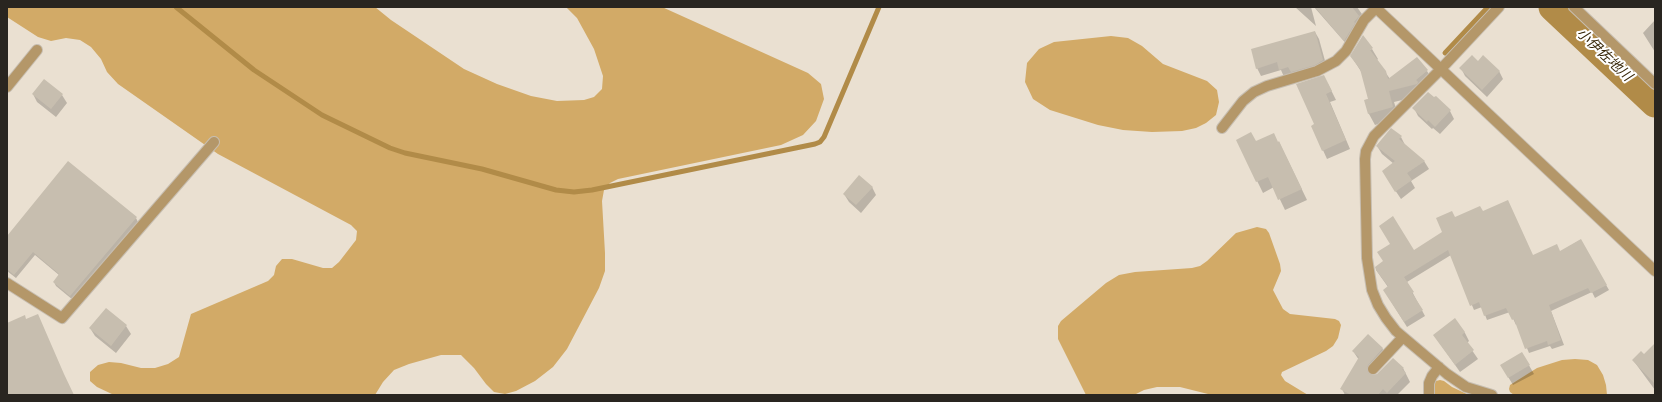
<!DOCTYPE html>
<html>
<head>
<meta charset="utf-8">
<style>
  body { margin:0 }
  #map { position:relative; width:1662px; height:402px; overflow:hidden; background:#eae0d1; font-family:"PT Sans",sans-serif }
  canvas { display:block }
  .frame { position:absolute; inset:0; border:8px solid #292520; pointer-events:none }
</style>
</head>
<body>
<div id="map">
<canvas width="1662" height="402"></canvas>
<div class="frame"></div>
</div>
<script>
const ctx = document.querySelector('canvas').getContext('2d');
ctx.lineJoin = 'round';
function fill(path, color) { ctx.fillStyle = color; ctx.fill(path, 'evenodd'); }
const shape = rows => new Path2D(rows.map(r => 'M' + r).join(''));
function strokePath(path, color, width, dash) { ctx.strokeStyle = color; ctx.lineWidth = width; ctx.lineCap = dash ? 'butt' : 'round'; ctx.setLineDash(dash || []); ctx.stroke(path); }
function label(font, color, halo, rows, align = 'center') {
  ctx.font = font + ' "PT Sans","Noto Sans JP",sans-serif'; ctx.lineWidth = 4; ctx.setLineDash([]); ctx.textBaseline = 'middle'; ctx.strokeStyle = halo; ctx.fillStyle = color; for (const [text, x, y, turn = 0] of rows) {
    ctx.save(); ctx.translate(x, y); ctx.rotate((+turn || 0) * Math.PI / 180); ctx.textAlign = isNaN(turn) ? turn : align; if (halo) ctx.strokeText(text, 0, 0); ctx.fillText(text, 0, 0); ctx.restore();
  }
}
fill(shape([
  [7,7,375,7,391,20,464,69,497,84,531,96,557,101,584,100,594,97,602,89,603,76,594,49,577,18,566,7,662,7,808,73,821,84,824,99,816,121,803,135,781,145,618,179,610,183,604,190,602,201,605,253,605,271,599,288,567,349,553,367,535,381,516,391,505,394,494,392,486,384,474,368,461,355,441,355,409,364,394,370,383,382,375,395,114,395,97,387,90,381,90,372,98,365,109,362,121,363,141,368,155,368,168,364,179,357,191,314,268,281,274,275,276,266,282,259,292,259,323,268,332,268,339,262,356,240,357,231,351,225,218,154,118,84,107,72,101,59,91,47,80,40,66,38,51,41,38,37,7,17],
  [1111,36,1128,38,1142,46,1163,64,1207,81,1217,90,1219,102,1216,115,1206,123,1196,128,1182,131,1152,132,1123,130,1098,125,1050,110,1033,99,1025,82,1027,63,1039,49,1054,42],
  [1257,227,1266,229,1269,233,1280,264,1281,271,1273,290,1283,309,1290,314,1335,319,1339,321,1341,325,1338,338,1333,346,1326,351,1282,372,1281,375,1285,381,1308,395,1212,395,1180,387,1157,387,1144,390,1134,395,1086,395,1058,339,1058,326,1061,321,1106,283,1119,275,1135,272,1192,268,1200,266,1207,261,1236,233],
  [1575,359,1588,360,1597,365,1603,375,1606,385,1607,395,1514,395,1510,392,1509,389,1510,385,1537,368,1562,360],
  [1440,380,1444,381,1452,387,1469,395,1434,395,1434,384,1436,381]
]), '#d2aa67');
fill(shape([
  [1295,7,1311,7,1316,26],
  [1314,7,1357,7,1364,17,1349,47],
  [1655,20,1655,52,1643,33],
  [1315,32,1319,39,1327,68,1284,77,1281,70,1261,76,1257,68],
  [1372,49,1378,59,1377,60,1390,79,1427,71,1433,81,1422,90,1423,95,1394,102,1399,118,1375,125,1369,114,1365,100,1369,99,1362,73,1351,56],
  [1478,62,1499,71,1503,79,1487,97,1465,76,1461,68],
  [1328,84,1336,100,1330,102,1350,149,1327,159,1312,126,1315,125],
  [33,94,62,95,67,103,56,117,37,102],
  [1414,108,1450,111,1454,119,1440,134,1433,128,1432,129,1418,116],
  [1401,137,1405,145,1424,161,1429,169,1411,181,1415,188,1401,199,1387,178,1394,164,1382,154,1377,146],
  [1237,140,1279,142,1307,200,1285,210,1274,187,1263,193],
  [872,187,876,195,861,213,849,202,844,194],
  [1483,212,1533,256,1560,252,1580,240,1609,290,1595,298,1592,292,1551,311,1564,345,1552,349,1550,346,1529,353,1517,324,1516,325,1510,312,1487,320,1482,307,1474,310,1451,255,1407,282,1425,316,1407,327,1387,295,1388,287,1376,270,1414,251,1443,233,1455,218],
  [136,218,138,222,73,300,56,286,54,282,59,275,35,255,16,278,7,271,7,237],
  [106,309,126,326,131,334,116,353,95,336,90,328],
  [1455,320,1465,333,1469,341,1467,343,1478,359,1460,372,1434,335],
  [1382,348,1387,356,1370,377,1403,368,1410,382,1397,395,1345,395,1342,389,1359,360,1353,351],
  [1522,353,1534,374,1513,385,1501,365],
  [1644,356,1655,358,1655,390,1633,360]
]), '#0003');
strokePath(shape([
  [176,7,254,70,322,115,390,148,405,153,482,169,556,190,574,192,592,190,815,144,820,142,824,137,879,7],
  [1445,53,1488,7]
]), '#b18b48', 5);
strokePath(shape([
  [1553,7,1655,103]
]), '#b18b48', 29);
fill(shape([
  [1315,7,1352,7,1359,16,1354,22,1355,23,1344,41],
  [1315,31,1323,60,1315,65,1291,72,1288,67,1279,70,1277,62,1256,69,1251,49],
  [1363,35,1373,48,1370,50,1386,71,1388,79,1417,57,1428,70,1416,80,1418,82,1417,84,1389,91,1393,107,1368,114,1364,100,1368,99,1360,69,1350,56],
  [1472,55,1478,61,1483,55,1500,71,1482,90,1459,68],
  [1324,75,1332,91,1326,94,1346,140,1322,151,1311,126,1314,124,1296,84],
  [44,79,63,94,51,109,32,94],
  [1428,92,1434,97,1436,96,1451,110,1435,127,1428,120,1427,122,1412,108],
  [1391,128,1402,136,1399,139,1425,161,1407,173,1412,180,1395,192,1382,171,1395,161,1376,146],
  [1251,132,1256,141,1274,133,1278,142,1279,141,1302,189,1278,200,1268,177,1256,182,1236,140],
  [68,161,137,217,70,296,53,282,59,274,33,252,14,275,7,269,7,236],
  [859,175,873,187,856,205,843,194],
  [1508,200,1533,255,1557,244,1560,251,1581,239,1607,285,1591,293,1588,288,1549,305,1561,340,1548,345,1547,341,1525,349,1514,319,1512,320,1506,308,1484,316,1479,302,1470,306,1448,250,1404,277,1414,292,1412,293,1423,310,1404,322,1383,290,1388,286,1376,270,1375,267,1383,261,1377,252,1390,244,1379,226,1393,216,1414,250,1442,232,1436,218,1452,211,1455,217,1480,206,1483,211],
  [106,308,127,325,111,346,89,328],
  [38,314,64,374,74,395,7,395,7,323,25,315,26,319],
  [1455,318,1465,332,1462,335,1474,350,1455,365,1433,335],
  [1368,334,1383,348,1368,365,1367,368,1368,373,1372,375,1377,374,1393,358,1404,368,1402,369,1406,373,1387,393,1383,389,1378,395,1351,395,1340,389,1359,357,1352,351],
  [1655,343,1655,384,1632,360,1641,351,1644,354],
  [1522,352,1530,365,1508,378,1500,365]
]), '#c7beaf');
const minor = shape([
  [1375,7,1655,271],
  [1574,7,1655,84],
  [7,87,37,50],
  [1222,128,1243,101,1254,92,1267,86,1317,71,1336,61,1346,51,1364,20,1376,8],
  [7,283,62,318,214,142],
  [1373,369,1403,337],
  [1429,395,1429,383,1432,376,1439,367],
  [1492,395,1466,387,1447,374,1396,331,1386,318,1378,305,1372,290,1367,258,1365,159,1366,151,1374,136,1441,69,1499,7]
]);
strokePath(minor, '#c7beb1', 12);
strokePath(minor, '#b49769', 10);
label('italic 14px', '#39280a', '#fff', [
  ["小伊佐地川",1604,55,43]
]);
</script>
</body>
</html>
